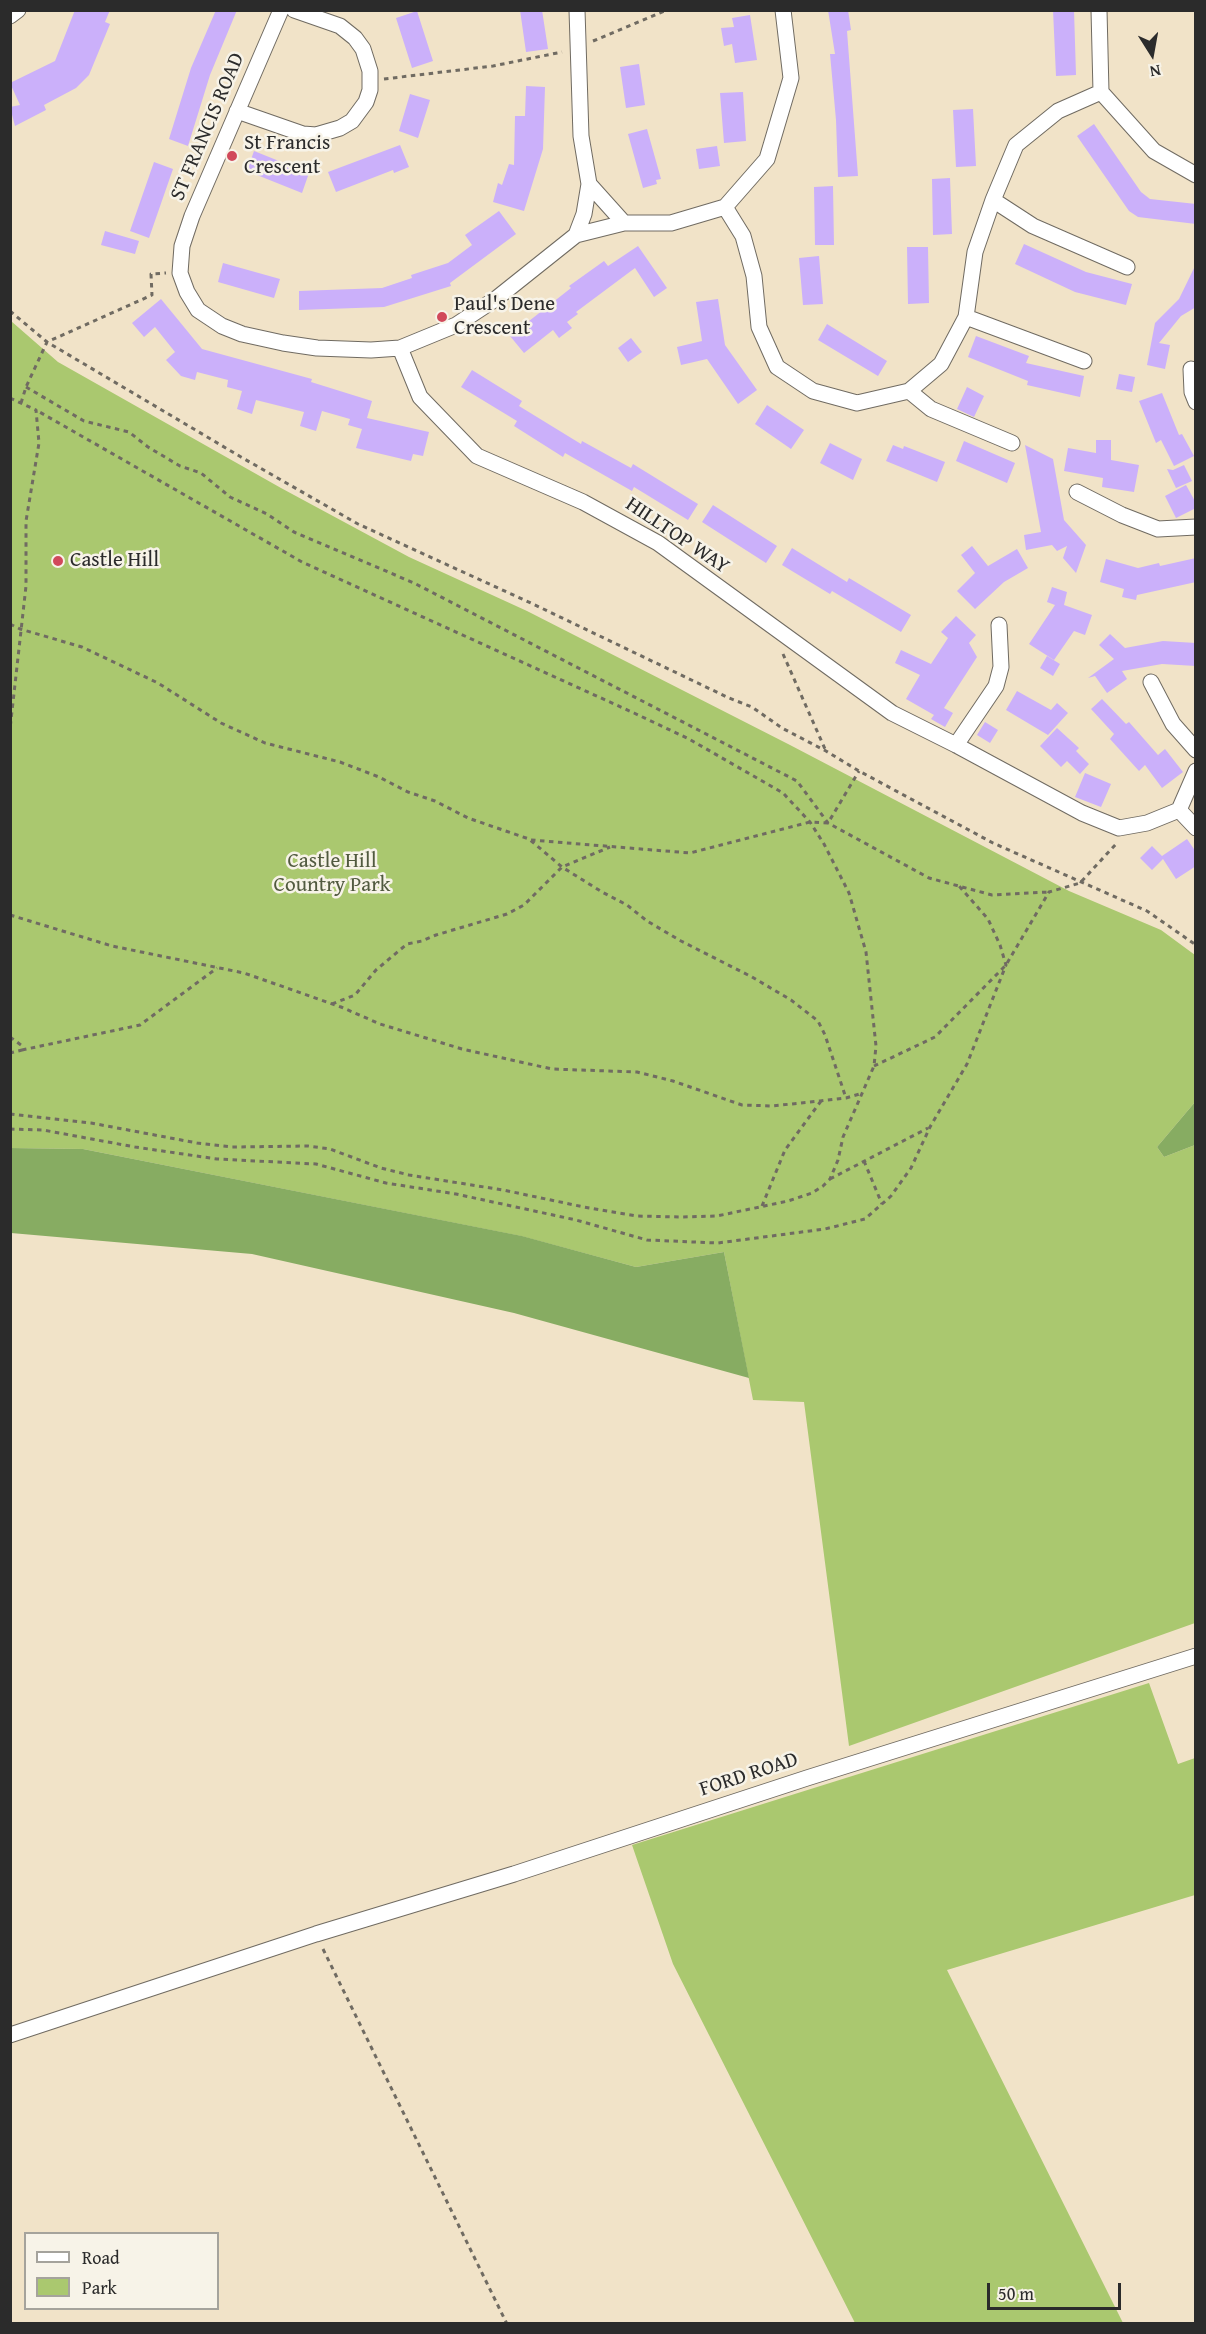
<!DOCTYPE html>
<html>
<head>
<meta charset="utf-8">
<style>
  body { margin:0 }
  #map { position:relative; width:1206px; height:2334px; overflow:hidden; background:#f1e3c8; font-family:"Gentium Book Plus",serif }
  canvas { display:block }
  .frame { position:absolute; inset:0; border:12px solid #2b2b2b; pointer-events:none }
  .legend { position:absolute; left:24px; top:2232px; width:195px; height:78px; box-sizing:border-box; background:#f7f3e8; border:2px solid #a5a39c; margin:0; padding:8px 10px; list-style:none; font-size:18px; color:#2b2b2b }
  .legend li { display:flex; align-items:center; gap:12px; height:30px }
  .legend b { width:30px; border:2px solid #a5a39c }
  .north { position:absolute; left:1122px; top:24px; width:60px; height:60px; -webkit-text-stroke:4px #f7f3e8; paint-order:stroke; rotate:169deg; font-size:16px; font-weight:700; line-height:24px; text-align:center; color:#2b2b2b }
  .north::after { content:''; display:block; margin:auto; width:21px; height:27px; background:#2b2b2b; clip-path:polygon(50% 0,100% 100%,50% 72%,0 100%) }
  .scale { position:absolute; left:987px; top:2283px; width:134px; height:27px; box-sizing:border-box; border:3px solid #2b2b2b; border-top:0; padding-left:8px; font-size:18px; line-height:21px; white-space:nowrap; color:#2b2b2b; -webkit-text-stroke:4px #f7f3e8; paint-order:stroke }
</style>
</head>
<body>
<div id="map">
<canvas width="1206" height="2334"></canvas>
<div class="frame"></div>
<ul class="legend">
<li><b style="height:8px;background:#fff"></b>Road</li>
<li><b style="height:16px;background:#aac86f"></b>Park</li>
</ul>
<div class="north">N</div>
<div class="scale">50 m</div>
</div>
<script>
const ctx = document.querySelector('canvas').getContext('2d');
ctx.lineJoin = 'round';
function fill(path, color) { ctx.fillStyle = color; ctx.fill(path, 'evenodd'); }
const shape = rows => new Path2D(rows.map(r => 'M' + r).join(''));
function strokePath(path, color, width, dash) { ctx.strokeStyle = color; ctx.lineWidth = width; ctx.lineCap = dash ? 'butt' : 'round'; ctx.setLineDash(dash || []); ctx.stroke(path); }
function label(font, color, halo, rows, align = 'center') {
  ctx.font = font + ' "Gentium Book Plus",serif'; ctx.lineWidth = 5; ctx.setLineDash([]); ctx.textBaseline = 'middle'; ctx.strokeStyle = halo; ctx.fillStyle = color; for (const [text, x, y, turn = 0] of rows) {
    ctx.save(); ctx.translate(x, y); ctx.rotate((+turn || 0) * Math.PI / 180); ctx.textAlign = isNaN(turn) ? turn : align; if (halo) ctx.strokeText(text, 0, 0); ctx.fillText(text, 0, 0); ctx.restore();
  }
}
fill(shape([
  [11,321,58,362,281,488,409,557,527,611,790,745,1069,891,1161,930,1195,955,1195,1102,1157,1147,1164,1157,1195,1145,1195,1623,849,1746,804,1402,753,1400,724,1252,636,1267,521,1236,83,1149,11,1148],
  [1149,1683,1178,1764,1195,1758,1195,1895,947,1970,1123,2323,855,2323,673,1964,632,1845]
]), '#aac86f');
fill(shape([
  [1195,1102,1195,1145,1164,1157,1157,1147],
  [10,1148,83,1149,522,1236,636,1267,724,1252,749,1378,514,1313,252,1254,11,1233]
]), '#87ac62');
fill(shape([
  [75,10,110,10,105,22,110,24,89,75,76,88,44,105,46,110,15,126,10,107,20,105,10,83,55,61],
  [216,10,237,10,210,75,188,146,169,139,191,68],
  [520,10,542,10,548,49,526,52],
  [828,10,848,10,851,30,847,31,858,176,838,177,836,120,830,54,835,54],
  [1053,10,1074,10,1076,75,1056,76],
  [417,11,433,61,412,68,396,18],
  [750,15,757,60,735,63,732,44,724,46,721,28,734,27,732,18],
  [639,64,645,105,626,108,620,67],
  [526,86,545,87,543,149,524,211,493,202,498,183,502,185,509,164,514,165,515,116,525,116],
  [743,92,746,141,724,143,720,93],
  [410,94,430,100,418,138,399,131],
  [973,109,976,166,956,167,953,110],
  [1094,124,1141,192,1150,199,1196,204,1196,224,1138,217,1129,211,1077,136],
  [647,129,661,179,656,180,657,184,643,188,628,134],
  [400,145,409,167,394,173,393,170,336,192,328,172],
  [717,146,720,166,699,169,696,149],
  [254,151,309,173,302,193,247,171],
  [154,162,173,169,149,238,130,231],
  [950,178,952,234,933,235,932,179],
  [833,186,834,245,815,245,814,187],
  [499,211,516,234,450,283,451,286,384,307,299,310,299,291,382,288,412,278,411,275,448,263,472,245,465,235],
  [105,231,139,241,135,254,101,245],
  [1024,244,1086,272,1132,284,1126,305,1075,292,1015,264],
  [638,246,667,288,654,297,635,268,576,312,578,314,567,322,572,328,559,338,553,330,524,353,510,336,571,288,569,286,604,261,608,266],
  [907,247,928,247,929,303,908,304],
  [819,256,823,304,803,305,799,258],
  [223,263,280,279,274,298,218,282],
  [1196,264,1196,307,1181,316,1159,343,1170,345,1165,369,1147,365,1155,323,1179,299],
  [161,299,202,349,312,379,311,382,372,401,367,418,429,432,423,456,413,454,411,461,356,448,362,429,348,425,350,419,322,411,316,431,300,426,304,412,256,400,252,414,237,409,242,391,227,387,228,380,197,372,195,380,181,376,166,360,175,352,155,327,144,337,132,323],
  [718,299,725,345,757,390,738,404,707,359,681,365,677,347,702,341,696,302],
  [827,324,887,361,878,376,818,340],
  [976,336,1029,356,1026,363,1084,376,1080,397,1027,385,1028,381,968,357],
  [631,338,642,352,628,362,618,348],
  [472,370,522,401,519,406,581,444,582,441,631,468,633,464,698,504,688,520,634,487,632,491,565,453,563,457,514,426,517,421,461,387],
  [1119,374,1135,377,1132,392,1116,389],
  [967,387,984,396,974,417,957,409],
  [1162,393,1179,435,1182,434,1194,456,1174,466,1161,440,1156,443,1139,401],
  [767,405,804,430,791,449,755,424],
  [1096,440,1111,440,1111,460,1139,465,1134,492,1102,487,1103,478,1064,471,1068,448,1096,453],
  [964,441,1015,463,1007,483,956,461],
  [830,443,862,459,853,480,820,463],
  [893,445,903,449,904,446,945,462,937,482,886,461],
  [1025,445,1053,459,1064,520,1086,545,1076,573,1063,558,1067,546,1057,551,1052,545,1026,550,1024,535,1041,532],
  [1184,465,1192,481,1176,488,1167,469,1173,470],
  [1186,485,1196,503,1196,508,1176,518,1165,496],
  [713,505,777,546,766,563,702,522],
  [972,546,988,566,1017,549,1028,568,1004,582,975,609,957,591,975,573,961,555],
  [792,548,847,582,849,578,911,615,901,632,832,591,830,594,782,565],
  [1196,558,1196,582,1137,595,1136,600,1122,597,1124,589,1100,582,1106,559,1138,568,1159,563,1160,566],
  [1052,587,1067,592,1064,605,1092,615,1085,635,1074,631,1054,660,1029,644,1055,605,1047,602],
  [956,616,976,635,969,643,977,657,944,708,953,713,945,727,931,719,934,715,906,699,920,675,895,663,901,650,931,664,948,638,941,632],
  [1110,634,1125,648,1163,641,1196,643,1196,666,1162,664,1122,671,1127,679,1107,693,1095,676,1088,678,1114,659,1099,645],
  [1047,656,1060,664,1053,676,1040,668],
  [1017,691,1051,710,1057,703,1068,713,1048,735,1006,710],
  [1102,699,1126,724,1129,722,1158,755,1165,749,1183,772,1162,788,1145,765,1139,771,1110,739,1114,734,1091,709],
  [985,722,998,730,990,743,977,735],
  [1057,728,1079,748,1076,751,1089,764,1080,774,1067,761,1061,767,1040,746],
  [1085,773,1111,784,1101,807,1075,797],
  [1187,839,1196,852,1196,866,1176,879,1163,859,1152,870,1140,858,1152,846,1162,856]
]), '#cbb0fa');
const minor = shape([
  [281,10,192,216,182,246,180,273,187,292,198,310,222,326,242,334,283,343,317,348,371,350,400,348,456,325,497,298,576,235,584,214,589,184,581,136,577,10],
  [1099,10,1101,92,1154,151,1196,175],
  [10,16,18,10],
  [237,111,303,134,316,135,340,128,352,121,366,102,370,90,370,71,363,49,355,38,340,26,294,10],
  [589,184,624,223],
  [993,200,1033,226,1127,267],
  [725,207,743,236,754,276,759,327,777,367,813,391,857,403,909,391,941,364,966,317,975,252,993,200,1016,145,1058,111,1101,92],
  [576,235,624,223,671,223,725,207,767,159,791,78,783,10],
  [966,317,1084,361],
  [400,348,420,397,477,456,583,502,658,543,892,713,956,745,1082,813,1119,828,1147,823,1179,810,1196,771],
  [1191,369,1192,392,1196,402],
  [909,391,931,409,1012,443],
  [1077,492,1122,515,1158,529,1196,527],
  [1151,682,1173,724,1196,750],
  [956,745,996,686,1001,667,999,625],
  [1179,810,1196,828],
  [10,2035,316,1934,514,1874,807,1778,1196,1656]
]);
strokePath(minor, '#706b62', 17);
strokePath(shape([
  [593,41,667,10],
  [384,79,493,66,562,52],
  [10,311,47,342,241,457,358,524,533,604,729,698,752,707,782,728,826,751,859,771,993,843,1147,911,1196,945],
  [26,387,84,421,129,432,148,447,180,466,201,473,230,497,267,514,294,532,414,583,797,781,828,823,929,878,992,895,1049,892],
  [10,398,36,410,39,443,26,521,26,586,10,729],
  [21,403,26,387,47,342,152,295,151,274,166,273],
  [10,624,20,629,82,647,158,683,221,723,265,743,340,762,379,777,408,792,435,801,468,818,529,839,562,867,602,892,627,905,647,921,681,941,752,977,791,1000,818,1021,825,1035,846,1098],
  [783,654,825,749],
  [531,840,690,853,810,822,828,823,859,771],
  [10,915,112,946,244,973,341,1007,380,1024,462,1049,552,1069,637,1072,673,1081,742,1105,772,1106,820,1101,846,1098,863,1093],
  [332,1004,355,995,376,970,407,944,422,941,436,935,507,914,524,905,562,867,610,847],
  [10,1037,21,1045,22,1050,10,1053],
  [22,1050,140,1025,217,968],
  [874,1066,935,1037,1006,965,1049,892,1080,883,1116,844],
  [10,1114,91,1123,197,1143,232,1147,308,1146,330,1149,381,1168,409,1175,503,1190,584,1207,637,1216,680,1217,717,1216,788,1201,812,1193,823,1186,830,1179,838,1160,843,1137,874,1066,876,1046,866,952,849,893,824,844,810,822,783,793,689,739,634,713,302,562,36,410],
  [10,1129,43,1130,135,1147,217,1159,316,1164,386,1183,456,1194,576,1220,647,1240,718,1243,825,1229,865,1219,891,1196,911,1168,930,1127,967,1064,1006,965,1000,945,988,919,959,886],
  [864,1161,882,1204],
  [830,1179,928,1128],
  [762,1206,785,1150,821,1101],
  [323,1949,507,2324]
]), '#706b62', 3, [4.5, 4.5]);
strokePath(minor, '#fff', 15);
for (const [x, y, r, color] of [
  [232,156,6,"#d1495b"],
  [442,317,6,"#d1495b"],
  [58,561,6,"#d1495b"]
]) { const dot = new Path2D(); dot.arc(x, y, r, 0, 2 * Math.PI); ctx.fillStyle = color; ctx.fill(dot); strokePath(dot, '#f7f3e8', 2); }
label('21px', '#2b2b2b', '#f7f3e8', [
  ["ST FRANCIS ROAD",208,127,-67],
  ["HILLTOP WAY",677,536,34],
  ["FORD ROAD",749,1775,-18]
]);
label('21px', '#2b2b2b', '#f7f3e8', [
  ["St Francis",244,144],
  ["Crescent",244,168],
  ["Paul's Dene",454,305],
  ["Crescent",454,329],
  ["Castle Hill",70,561]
], 'left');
label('21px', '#515a3f', '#f7f3e8', [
  ["Castle Hill",332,862],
  ["Country Park",332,886]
]);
</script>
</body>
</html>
